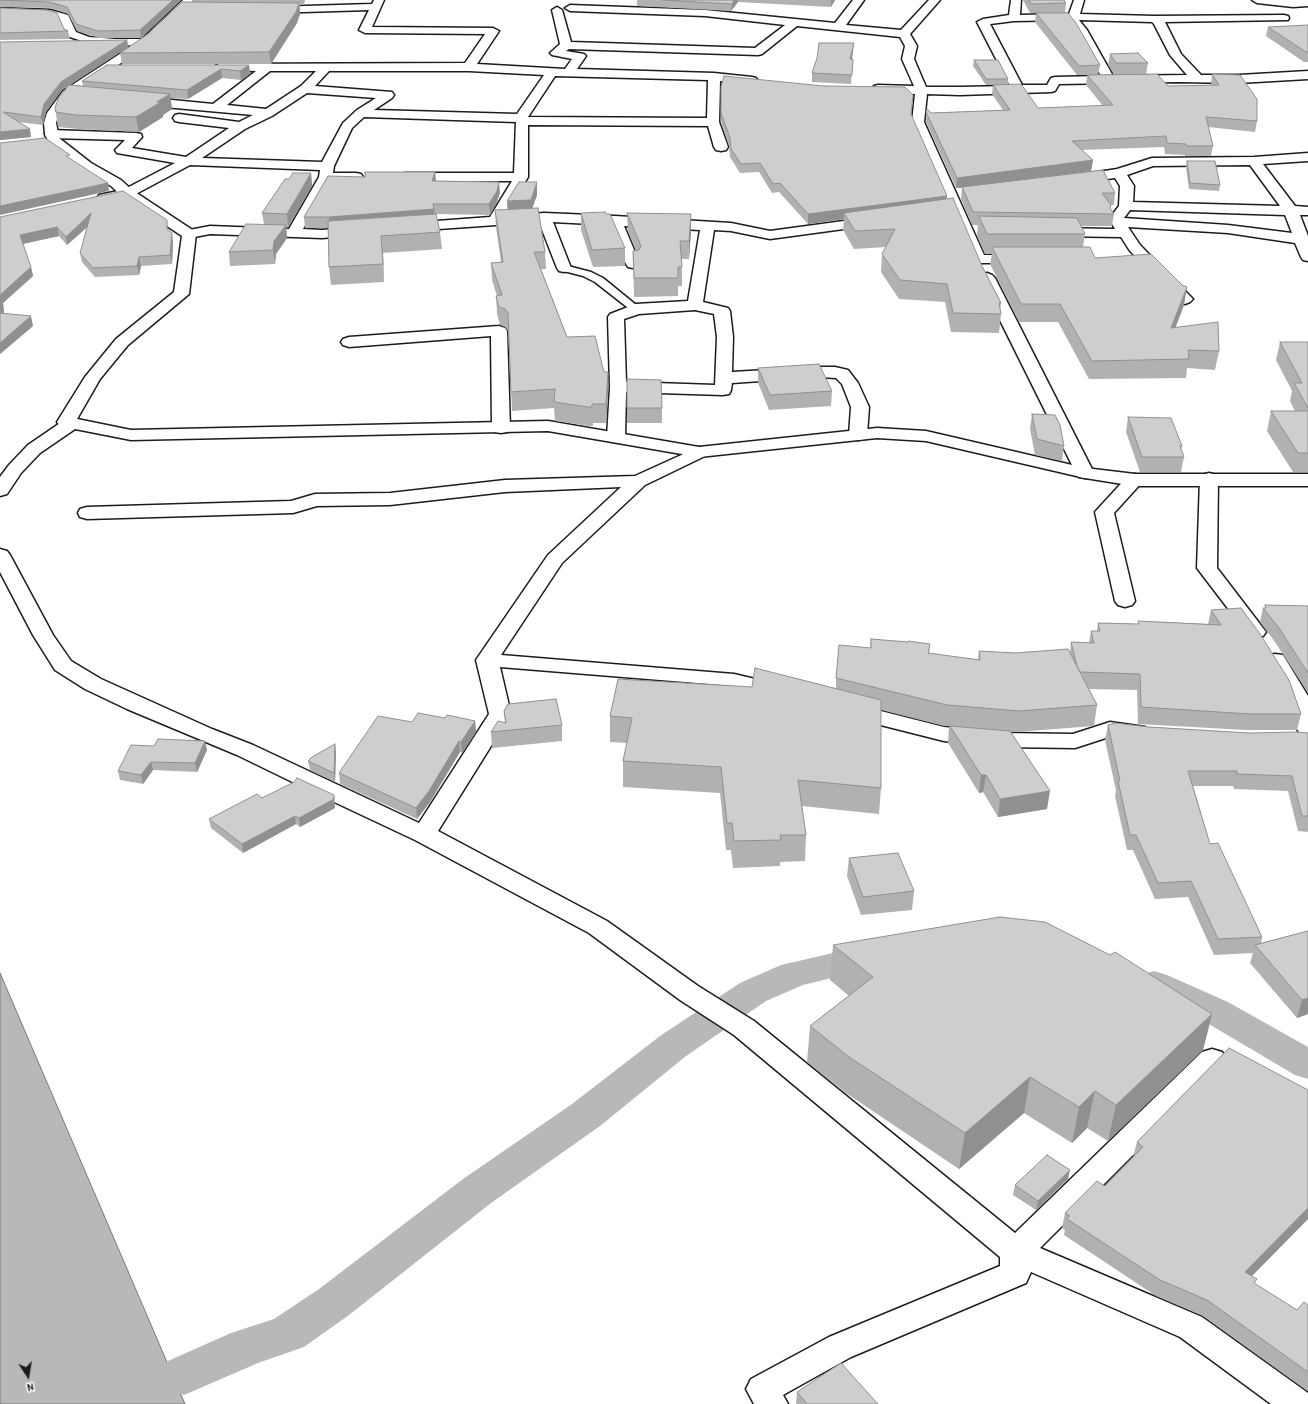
<!DOCTYPE html>
<html>
<head>
<meta charset="utf-8">
<style>
  body { margin:0 }
  #map { position:relative; width:1308px; height:1404px; overflow:hidden; background:#fff; font-family:"Patrick Hand",sans-serif }
  canvas { display:block }
  .north { position:absolute; left:8px; top:1356px; width:40px; height:40px; -webkit-text-stroke:3px #fff; paint-order:stroke; rotate:168deg; font-size:11px; font-weight:700; line-height:16px; text-align:center; color:#1c1c1c }
  .north::after { content:''; display:block; margin:auto; width:14px; height:18px; background:#1c1c1c; clip-path:polygon(50% 0,100% 100%,50% 72%,0 100%) }
</style>
</head>
<body>
<div id="map">
<canvas width="1308" height="1404"></canvas>
<div class="north">N</div>
</div>
<script>
const ctx = document.querySelector('canvas').getContext('2d');
ctx.lineJoin = 'round';
function fill(path, color) { ctx.fillStyle = color; ctx.fill(path, 'evenodd'); }
const shape = rows => new Path2D(rows.map(r => 'M' + r).join(''));
function strokePath(path, color, width, dash) { ctx.strokeStyle = color; ctx.lineWidth = width; ctx.lineCap = dash ? 'butt' : 'round'; ctx.setLineDash(dash || []); ctx.stroke(path); }
const water = shape([
  [0,973,185,1404,0,1404,0,973]
]);
fill(water, '#b8b8b8');
strokePath(water, '#7a7a7a', 1);
fill(shape([
  [872,944,885,947,890,956,885,965,803,985,766,1001,686,1056,600,1126,491,1203,349,1315,304,1347,258,1363,184,1395,168,1389,162,1375,168,1361,231,1333,274,1319,319,1289,463,1179,572,1104,660,1036,740,983,781,965,872,944],
  [1154,971,1167,975,1228,1002,1308,1047,1308,1079,1295,1075,1202,1020,1141,993,1136,984,1141,975,1154,971]
]), '#b8b8b8');
const service = shape([
  [564,265,591,272,603,278,641,309,636,312,632,311,595,282,583,276,560,270,559,268,560,266,564,265]
]);
const minor = shape([
  [374,0,384,0,372,27,493,28,499,31,477,64,565,69,572,59,552,55,550,53,560,44,552,10,557,7,562,10,571,42,755,48,785,25,705,16,570,11,565,8,570,5,705,10,835,23,853,0,864,0,846,25,901,30,929,0,940,0,910,34,917,46,914,59,926,87,960,87,1010,86,977,22,983,19,1009,15,1011,0,1021,0,1020,15,1069,14,1074,0,1084,0,1080,14,1154,16,1284,15,1288,16,1289,18,1288,20,1165,22,1181,54,1201,75,1239,75,1308,71,1308,79,1239,83,1179,82,1059,84,1055,91,1051,92,960,95,927,94,924,122,984,255,1021,255,1026,256,1028,259,1026,262,1021,263,979,263,974,262,972,259,912,122,915,94,878,93,874,92,872,89,874,86,878,85,914,86,902,59,905,46,900,37,797,26,762,54,758,55,569,49,566,51,584,54,586,56,577,69,714,73,752,77,756,78,758,81,756,84,752,85,720,81,719,122,728,147,726,150,721,151,716,150,714,147,708,126,528,125,528,177,505,216,544,213,615,216,731,223,770,231,873,217,878,218,880,221,878,224,873,225,770,239,731,231,714,230,703,302,728,308,730,311,733,337,732,372,819,367,835,367,848,370,858,383,869,407,867,435,864,439,858,440,852,439,849,435,851,407,842,384,836,378,819,377,732,383,731,390,729,394,723,395,626,392,625,437,622,441,616,442,610,441,607,437,610,387,608,317,610,314,636,304,688,301,700,230,624,226,640,264,638,267,633,268,628,267,626,264,610,225,553,222,571,268,569,271,564,272,559,271,557,268,539,222,410,231,405,230,403,227,405,224,410,223,490,217,512,181,406,181,401,180,399,177,401,174,406,173,514,173,516,122,364,117,352,128,334,166,333,173,356,173,361,174,363,177,361,180,356,181,330,181,303,229,322,230,358,227,363,228,365,231,363,234,358,235,322,238,210,234,189,238,184,237,182,234,184,231,210,226,289,229,319,177,320,170,190,165,132,196,104,202,99,201,97,198,99,195,123,190,175,163,117,153,115,150,125,140,51,138,46,137,45,134,46,131,51,130,136,133,141,134,142,137,132,148,186,157,229,128,179,122,175,121,173,118,175,115,179,114,239,122,253,115,142,105,138,104,136,101,138,98,142,97,213,104,256,71,215,70,213,68,215,66,219,64,465,63,485,34,365,33,359,30,369,10,271,13,266,10,271,7,372,4,374,0],
  [1068,20,1076,31,1101,76,1055,77,1051,78,1047,85,1022,85,990,24,1014,21,1068,20],
  [1079,20,1152,22,1154,24,1170,55,1187,75,1113,76,1087,30,1079,20],
  [270,71,316,71,301,86,266,109,227,105,270,71],
  [329,71,469,71,544,75,517,114,374,110,392,98,394,95,392,92,315,86,329,71],
  [555,76,708,80,707,118,528,117,555,76],
  [307,93,376,98,357,110,343,123,322,162,202,158,245,129,272,116,307,93],
  [695,310,714,314,717,337,715,385,626,382,624,319,639,314,695,310],
  [1252,0,1308,0,1308,6,1293,7,1257,3,1252,0],
  [0,8,50,10,68,15,76,32,89,37,115,39,145,39,149,40,151,42,149,44,145,45,97,46,67,36,59,19,49,16,0,14,0,8],
  [1308,153,1308,161,1263,164,1295,206,1308,207,1308,215,1300,215,1308,236,1308,261,1303,260,1301,257,1295,243,1228,233,1128,227,1140,245,1190,296,1193,299,1190,302,1185,304,1180,302,1130,251,1121,237,1054,236,1049,235,1047,232,1049,229,1054,228,1115,229,1109,219,1119,206,1120,186,1115,178,1077,183,1072,182,1070,179,1072,176,1117,169,1152,158,1254,157,1308,153],
  [1250,165,1280,206,1133,202,1134,186,1127,175,1153,166,1250,165],
  [1130,210,1285,215,1292,233,1228,225,1124,218,1130,210],
  [987,273,992,275,995,278,1094,473,1091,477,1085,478,1079,477,1076,473,979,278,982,275,987,273],
  [499,326,505,328,507,331,510,428,507,432,501,433,495,432,492,428,491,336,349,347,343,345,341,342,343,339,349,337,499,326],
  [72,418,78,419,81,423,78,427,40,453,21,473,7,494,0,496,0,477,9,465,28,445,66,419,72,418],
  [699,447,705,448,708,452,705,456,645,485,562,563,501,655,734,674,789,687,792,692,789,697,781,699,734,686,500,667,511,714,438,831,607,921,698,986,754,1021,1015,1233,1202,1052,1212,1049,1222,1052,1226,1059,1222,1066,1040,1248,1202,1317,1308,1393,1308,1404,1271,1404,1180,1337,1031,1272,1026,1283,851,1357,783,1395,788,1404,754,1404,746,1389,751,1379,829,1337,1000,1266,1000,1257,734,1035,680,1000,589,933,415,840,313,792,237,755,127,709,85,689,55,670,33,635,0,572,0,549,7,551,10,555,53,635,71,661,101,679,212,729,253,745,419,823,489,714,476,660,548,555,621,487,505,492,390,505,317,506,293,513,87,519,80,517,78,513,80,509,87,507,291,501,315,494,390,493,505,480,635,476,699,447],
  [1209,473,1216,475,1218,479,1217,568,1266,632,1263,636,1256,638,1249,636,1197,568,1200,479,1202,475,1209,473],
  [1135,474,1142,476,1144,480,1114,513,1135,601,1132,605,1125,607,1118,605,1115,601,1095,512,1128,476,1135,474],
  [1275,654,1283,655,1308,696,1308,736,1300,734,1297,729,1286,696,1264,660,1267,655,1275,654],
  [853,704,944,727,1002,733,1073,734,1110,722,1145,727,1148,732,1145,737,1137,739,1112,736,1075,748,1002,747,944,741,845,716,842,711,845,706,853,704]
]);
const tertiary = shape([
  [183,0,194,0,149,44,71,97,59,113,56,123,59,138,91,163,121,180,132,190,194,231,196,234,189,294,128,345,100,379,77,419,131,430,548,421,699,447,877,428,926,431,1085,468,1135,474,1308,474,1308,486,1135,486,1085,478,926,441,877,438,699,457,548,431,131,440,60,426,57,422,85,377,116,339,174,292,182,236,122,196,111,186,81,169,49,143,45,134,44,123,47,113,63,91,141,40,183,0]
]);
strokePath(service, '#1c1c1c', 3);
strokePath(minor, '#1c1c1c', 3);
strokePath(tertiary, '#1c1c1c', 3);
fill(service, '#fff');
fill(minor, '#fff');
fill(tertiary, '#fff');
fill(shape([
  [0,0,181,0,141,38,99,38,77,31,68,14,50,8,0,7],
  [192,0,305,0,304,5,300,5,300,14,297,23,271,64,122,64,120,53,148,34,192,2],
  [637,0,835,0,831,7,738,2,731,11,637,6],
  [1023,0,1064,0,1066,3,1065,13,1030,13],
  [0,9,64,29,68,31,70,39,0,40],
  [1036,13,1100,65,1098,75,1077,75,1035,22],
  [1308,25,1308,62,1304,62,1266,36,1268,27],
  [127,40,128,47,70,85,83,86,82,81,249,65,250,74,241,80,222,78,188,99,170,98,172,109,163,115,163,117,139,132,78,129,58,127,55,108,67,86,62,90,46,112,43,125,18,122,31,137,0,140,0,42],
  [853,52,852,59,853,59,851,84,812,82,812,73],
  [1110,54,1148,63,1146,74,1114,74,1108,65],
  [974,60,1008,79,1008,84,1038,108,1103,106,1086,85,1087,75,1168,86,1211,85,1212,74,1257,121,1255,132,1208,127,1213,146,1211,156,1185,156,1185,155,1165,154,1164,147,1082,150,1093,160,1091,171,1115,193,1114,205,1111,205,1110,208,1114,214,1112,226,1081,226,1085,234,1083,247,1095,258,1184,305,1175,328,1219,351,1215,370,1187,368,1186,378,1089,379,1058,322,1019,322,990,264,992,254,985,254,977,236,978,225,972,225,961,199,962,188,956,188,926,122,927,109,931,113,1003,110,992,94,993,85,986,85,973,66],
  [721,87,911,114,946,199,1001,303,1000,310,1001,314,999,333,951,332,945,302,899,299,881,272,882,254,886,247,854,249,843,230,844,219,808,224,779,192,772,193,759,172,740,173,730,157,729,146,721,122],
  [1187,161,1220,185,1219,191,1189,189,1186,167],
  [435,172,436,181,500,192,497,202,490,215,436,214,440,232,442,249,383,253,384,282,331,285,329,267,328,228,305,228,304,217],
  [311,173,312,186,288,227,286,227,287,238,276,254,275,264,230,266,229,252,264,224,262,213,289,179],
  [537,182,537,195,532,208,545,252,546,269,541,269,567,337,608,391,606,423,593,423,593,426,589,426,555,421,554,408,512,411,508,331,505,327,500,325,497,314,496,296,497,296,492,280,491,263,501,262,496,227,495,210,508,209,507,201],
  [581,213,606,214,625,248,625,266,593,267,581,230],
  [627,213,691,232,689,259,681,259,682,267,682,286,678,286,678,296,634,297,633,251,636,251,628,231],
  [0,217,169,230,173,242,172,264,141,266,139,275,95,277,82,262,80,253,87,227,67,245,59,236,23,244,31,267,33,276,3,303,4,312,3,314,33,326,0,354],
  [1280,342,1308,342,1308,472,1293,472,1267,431,1271,411,1295,411,1290,401,1292,391,1276,360],
  [758,368,832,391,831,406,769,410,758,383],
  [627,408,662,408,662,423,627,423],
  [1032,414,1064,446,1062,461,1035,455,1030,429],
  [1128,417,1182,446,1181,450,1184,457,1181,472,1140,472,1126,432],
  [1265,605,1308,606,1308,693,1275,642,1260,622,1263,608,1265,608],
  [1211,610,1301,714,1297,730,1246,730,1138,724,1137,690,1089,689,1097,705,1094,726,1016,732,1007,731,1047,809,998,817,983,792,979,793,948,743,949,726,944,726,881,710,881,788,879,814,802,806,806,835,805,861,780,862,780,866,733,868,731,850,726,850,720,793,623,787,623,761,627,743,610,742,610,716,752,687,836,688,836,678,870,648,871,639,930,644,929,654,978,660,979,651,1015,653,1070,652,1071,642,1089,643,1091,631,1097,631,1098,623,1138,624,1138,621,1208,624],
  [504,711,562,725,562,741,492,748,491,732,505,722],
  [445,718,475,721,476,732,462,753,460,752,430,802,417,819,340,784,339,773,412,722],
  [1108,725,1149,727,1249,733,1308,733,1308,832,1298,831,1288,791,1234,789,1233,786,1193,786,1210,844,1262,937,1261,943,1308,931,1308,1014,1297,1018,1250,963,1253,953,1214,955,1188,897,1155,899,1133,850,1127,850,1115,796,1116,790,1105,740],
  [335,744,336,753,335,782,310,770,308,761],
  [154,746,207,750,197,772,153,770,143,784,120,780,118,771],
  [334,795,335,808,300,827,296,824,243,853,211,828,209,819,262,798],
  [849,858,914,891,912,910,861,915,847,876],
  [833,945,1212,1014,1203,1050,1108,1141,1087,1128,1072,1143,1024,1113,959,1169,846,1093,807,1062,810,1026,849,996,830,980],
  [1137,1142,1308,1219,1252,1276,1255,1285,1297,1310,1308,1305,1308,1391,1203,1316,1156,1296,1064,1235,1065,1230,1062,1228,1065,1213,1105,1186,1133,1157],
  [1068,1179,1036,1210,1013,1195,1015,1185],
  [797,1392,878,1404,796,1404]
]), '#b1b1b1');
fill(shape([
  [173,0,181,0,141,38,140,30],
  [734,0,738,0,738,2,731,11,732,4],
  [831,0,835,0,831,7],
  [299,3,300,14,297,23,271,64,269,52],
  [127,40,128,47,62,90,46,112,43,125,41,117,44,104,61,82],
  [854,43,853,52,850,68,850,59],
  [249,65,250,74,241,80,240,71],
  [221,69,222,78,188,99,187,90],
  [170,94,172,109,163,115,163,117,139,132,136,117,157,102],
  [30,129,31,137,0,140,0,132],
  [1093,160,1091,171,956,188,957,178],
  [435,172,436,182,432,181],
  [311,173,312,186,288,227,287,214],
  [499,182,500,192,497,202,490,215,489,204],
  [537,182,537,195,531,212,508,214,507,201],
  [108,183,109,191,0,215,0,206],
  [947,196,946,205,844,213,844,219,808,224,808,214],
  [434,209,435,220,330,228,329,217],
  [91,213,93,222,67,245,66,237],
  [691,214,691,232,689,259,689,241],
  [286,225,287,238,276,254,275,264,273,250,274,241],
  [57,227,59,236,22,244,20,235],
  [172,233,173,242,172,264,170,255],
  [381,236,383,253,384,282,383,264],
  [139,257,141,266,139,275,137,266],
  [31,267,33,276,3,303,4,312,0,317,0,295],
  [1187,287,1184,305,1168,347,1171,328],
  [31,316,33,326,0,354,0,343],
  [608,372,608,391,606,423,606,404],
  [475,721,476,732,462,753,461,742],
  [205,741,207,750,197,772,195,763],
  [459,741,460,752,430,802,417,819,416,808],
  [335,744,336,753,335,782,334,773],
  [151,762,153,770,143,784,141,775],
  [981,775,986,775,983,792,979,793],
  [1050,791,1047,809,998,817,1000,799],
  [334,795,335,808,300,827,299,818],
  [295,816,296,824,243,853,242,844],
  [1308,998,1308,1014,1297,1018,1302,1000],
  [1212,1014,1203,1050,1108,1141,1116,1105],
  [1030,1077,1024,1113,959,1169,965,1133],
  [1095,1091,1087,1128,1072,1143,1079,1107],
  [1070,1170,1068,1179,1036,1210,1038,1201],
  [1308,1208,1308,1219,1241,1287,1245,1272]
]), '#909090');
const building = shape([
  [0,0,173,0,140,30,98,31,76,24,67,7,49,2,0,0],
  [663,0,734,0,732,4,663,0],
  [1029,0,1064,0,1066,3,1031,4,1029,0],
  [182,2,299,3,296,12,269,52,120,53,148,34,182,2],
  [0,8,47,10,57,13,64,29,68,31,0,33,0,8],
  [1036,13,1068,13,1076,23,1100,65,1079,66,1036,13],
  [1308,25,1308,52,1306,52,1268,27,1308,25],
  [127,40,61,82,44,104,41,117,3,112,30,129,0,132,0,42,127,40],
  [819,43,854,43,850,59,853,59,852,75,812,73,817,58,819,43],
  [1138,53,1148,63,1116,63,1110,54,1138,53],
  [974,60,998,60,1008,79,986,79,974,60],
  [107,65,249,65,240,71,221,69,187,90,82,81,107,65],
  [1157,74,1168,86,1219,85,1212,74,1240,75,1257,99,1257,121,1206,117,1213,146,1186,146,1186,144,1167,143,1166,136,1072,141,1093,160,957,178,926,112,927,109,931,113,1010,110,993,85,1021,84,1038,108,1113,105,1087,75,1157,74],
  [724,76,823,86,905,87,913,95,911,114,947,196,808,214,780,183,773,184,760,163,741,164,731,149,730,138,721,113,721,87,724,76],
  [69,85,170,94,157,102,161,102,136,117,75,115,56,112,55,108,58,99,69,85],
  [45,138,70,155,66,156,108,183,0,206,0,143,45,138],
  [1187,161,1215,161,1220,185,1190,183,1187,161],
  [1103,170,1115,193,1102,193,1111,205,1110,208,1114,214,973,212,962,187,1103,170],
  [365,172,435,172,432,181,499,182,497,191,489,204,433,204,434,209,329,217,304,217,328,176,365,177,365,172],
  [293,173,311,173,287,214,262,213,285,179,289,179,293,173],
  [519,182,537,182,531,200,507,201,519,182],
  [123,191,167,220,167,229,172,233,170,255,139,257,137,266,93,268,80,253,91,213,66,237,57,227,20,235,31,267,0,295,0,217,123,191],
  [953,198,982,266,1001,303,999,303,1001,314,953,313,947,284,900,280,882,254,895,229,855,231,844,213,953,198],
  [538,208,545,252,534,252,567,337,595,336,604,372,608,372,606,404,592,404,592,407,588,407,554,402,555,389,511,392,508,313,505,309,499,307,496,296,502,295,491,263,503,262,495,210,538,208],
  [605,212,606,214,610,214,625,248,592,250,581,213,605,212],
  [627,213,691,214,689,241,680,241,682,267,678,267,678,278,634,278,633,251,639,250,641,246,627,213],
  [436,214,440,232,381,236,383,264,329,267,328,221,436,214],
  [979,216,1077,218,1085,234,987,234,979,216],
  [246,224,286,225,274,241,273,250,229,252,246,224],
  [992,247,1090,247,1095,258,1151,254,1182,285,1187,287,1171,328,1218,322,1219,351,1188,350,1189,359,1092,361,1060,304,1021,304,992,247],
  [0,313,31,316,0,343,0,313],
  [1280,342,1308,342,1308,408,1294,383,1302,383,1280,342],
  [819,364,832,391,770,395,758,368,819,364],
  [627,379,661,380,662,408,627,408,627,379],
  [1271,411,1308,411,1308,453,1298,453,1271,411],
  [1032,414,1055,415,1060,425,1064,446,1037,439,1032,414],
  [1128,417,1171,418,1182,446,1180,446,1184,457,1142,457,1128,417],
  [1265,605,1308,606,1308,673,1279,628,1263,608,1266,608,1265,605],
  [1241,608,1260,634,1289,680,1301,714,1250,714,1141,707,1140,674,1080,672,1077,666,1071,642,1094,643,1091,631,1100,631,1098,623,1139,624,1138,621,1221,625,1211,610,1241,608],
  [871,639,908,642,908,641,930,644,928,653,980,660,979,651,1015,653,1068,649,1097,705,1019,711,947,705,836,678,839,645,871,648,871,639],
  [755,668,881,700,881,788,798,780,806,835,780,835,781,840,734,841,732,823,727,823,721,767,623,761,632,718,610,716,618,679,752,687,755,668],
  [556,699,562,725,491,732,498,721,506,723,504,711,508,704,556,699],
  [418,713,445,718,447,715,475,721,461,742,459,741,429,791,416,808,339,773,378,716,412,722,418,713],
  [1115,723,1149,727,1249,733,1297,732,1308,733,1308,816,1302,816,1292,776,1237,774,1237,771,1188,771,1210,844,1218,843,1262,937,1218,939,1191,881,1158,883,1136,835,1130,835,1118,781,1120,781,1108,725,1115,723],
  [950,726,1010,731,1050,791,1000,799,986,775,981,775,950,726],
  [158,739,205,741,195,763,151,762,141,775,118,771,131,745,154,746,158,739],
  [335,744,334,773,308,761,312,757,335,744],
  [297,778,334,795,334,799,299,818,295,816,242,844,209,819,257,794,262,798,294,782,297,778],
  [898,853,914,891,863,897,849,858,898,853],
  [1000,917,1045,922,1110,955,1115,952,1212,1014,1116,1105,1095,1091,1079,1107,1030,1077,965,1133,849,1057,810,1026,873,977,833,945,1000,917],
  [1308,931,1308,998,1302,1000,1255,945,1308,931],
  [1229,1048,1308,1090,1308,1208,1245,1272,1257,1279,1254,1283,1297,1310,1304,1302,1308,1305,1308,1372,1207,1300,1160,1280,1067,1219,1070,1216,1065,1213,1097,1181,1105,1186,1143,1147,1137,1142,1229,1048],
  [1047,1155,1070,1170,1038,1201,1015,1185,1047,1155],
  [841,1363,878,1404,807,1404,797,1392,841,1363]
]);
fill(building, '#cecece');
strokePath(building, '#909090', 1);
</script>
</body>
</html>
